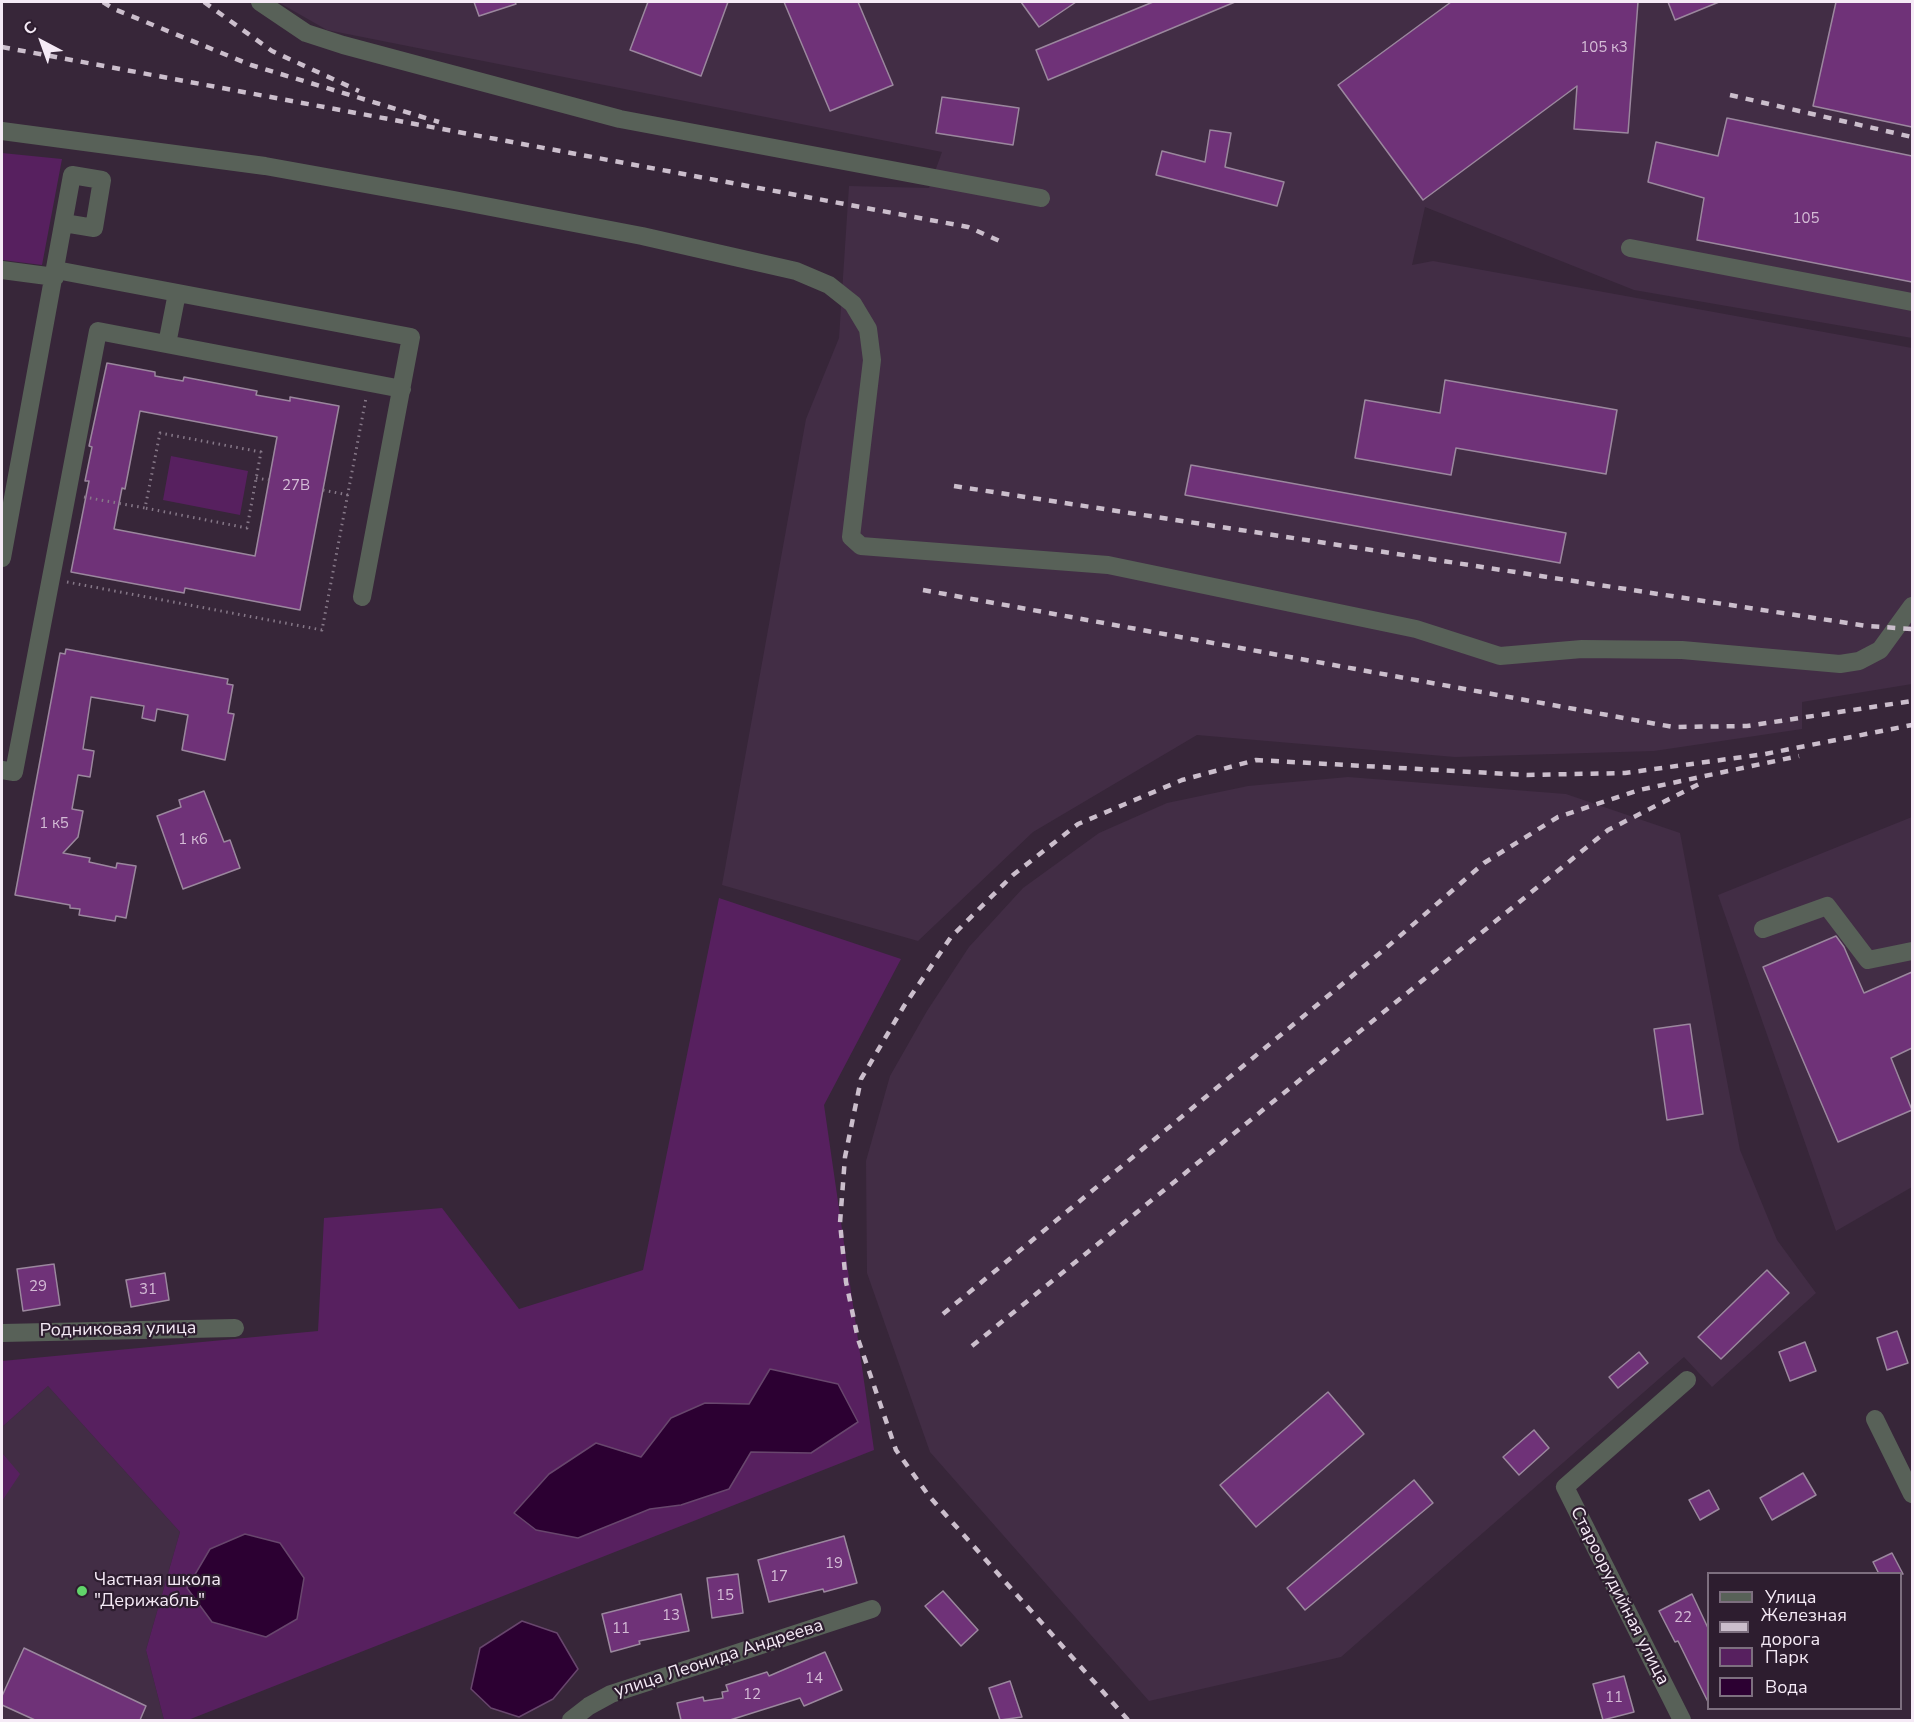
<!DOCTYPE html>
<html>
<head>
<meta charset="utf-8">
<style>
  body { margin:0 }
  #map { position:relative; width:1914px; height:1722px; overflow:hidden; background:#372639; font-family:"Nunito Sans",sans-serif }
  canvas { display:block }
  .frame { position:absolute; inset:0; border:3px solid #f5eaf6; pointer-events:none }
  .legend { position:absolute; left:1707px; top:1572px; width:195px; height:138px; box-sizing:border-box; background:#2d1d2f; border:2px solid #7d6f7f; margin:0; padding:8px 10px; list-style:none; font-size:18px; color:#f5eaf6 }
  .legend li { display:flex; align-items:center; gap:12px; height:30px }
  .legend b { width:30px; border:2px solid #7d6f7f }
  .north { position:absolute; left:12px; top:12px; width:60px; height:60px; -webkit-text-stroke:4px #2d1d2f; paint-order:stroke; rotate:319deg; font-size:16px; font-weight:700; line-height:24px; text-align:center; color:#f5eaf6 }
  .north::after { content:''; display:block; margin:auto; width:21px; height:27px; background:#f5eaf6; clip-path:polygon(50% 0,100% 100%,50% 72%,0 100%) }
</style>
</head>
<body>
<div id="map">
<canvas width="1914" height="1722"></canvas>
<div class="frame"></div>
<ul class="legend">
<li><b style="height:8px;background:#586158"></b>Улица</li>
<li><b style="height:8px;background:#cbbecc"></b>Железная дорога</li>
<li><b style="height:16px;background:#57205f"></b>Парк</li>
<li><b style="height:16px;background:#2c0032"></b>Вода</li>
</ul>
<div class="north">С</div>
</div>
<script>
const ctx = document.querySelector('canvas').getContext('2d');
ctx.lineJoin = 'round';
function fill(path, color) { ctx.fillStyle = color; ctx.fill(path, 'evenodd'); }
const shape = rows => new Path2D(rows.map(r => 'M' + r).join(''));
function strokePath(path, color, width, dash) { ctx.strokeStyle = color; ctx.lineWidth = width; ctx.lineCap = dash ? 'butt' : 'round'; ctx.setLineDash(dash || []); ctx.stroke(path); }
function label(font, color, halo, rows, align = 'center') {
  ctx.font = font + ' "Nunito Sans",sans-serif'; ctx.lineWidth = 4.5; ctx.setLineDash([]); ctx.textBaseline = 'middle'; ctx.strokeStyle = halo; ctx.fillStyle = color; for (const [text, x, y, turn = 0] of rows) {
    ctx.save(); ctx.translate(x, y); ctx.rotate((+turn || 0) * Math.PI / 180); ctx.textAlign = isNaN(turn) ? turn : align; if (halo) ctx.strokeText(text, 0, 0); ctx.fillText(text, 0, 0); ctx.restore();
  }
}
fill(shape([
  [278,2,1912,2,1912,338,1634,290,1425,207,1412,265,1433,261,1912,348,1912,684,1802,702,1802,729,1654,751,1455,757,1197,735,1033,832,918,941,722,885,806,419,839,338,849,186,929,188,942,152,327,30],
  [1348,777,1566,794,1680,833,1740,1150,1777,1240,1816,1293,1712,1387,1684,1357,1341,1657,1149,1701,930,1452,867,1273,866,1161,890,1076,927,1011,969,947,1023,888,1099,833,1167,803,1248,786],
  [1912,817,1912,1187,1836,1231,1718,895],
  [48,1386,180,1532,146,1650,164,1720,2,1720,2,1427]
]), '#422d45');
fill(shape([
  [2,153,62,159,42,265,2,260],
  [171,456,248,471,240,515,163,500],
  [719,898,901,959,824,1105,874,1450,188,1720,164,1720,146,1650,180,1532,48,1386,2,1427,2,1361,318,1331,324,1218,442,1208,519,1309,643,1270],
  [2,1453,20,1474,2,1501]
]), '#57205f');
const water = shape([
  [770,1369,838,1384,858,1422,811,1453,751,1452,729,1489,681,1505,650,1509,578,1538,536,1530,514,1513,549,1474,596,1443,641,1457,671,1418,705,1403,749,1404,770,1369],
  [245,1534,280,1543,304,1578,297,1619,266,1637,212,1622,187,1588,210,1549,245,1534],
  [522,1621,557,1633,578,1669,553,1699,519,1717,491,1708,471,1689,480,1648,522,1621]
]);
fill(water, '#2c0032');
strokePath(water, '#68466d', 1.5);
const building = shape([
  [474,2,515,2,516,4,479,16,474,2],
  [648,2,728,2,701,76,630,50,648,2],
  [784,2,858,2,893,85,830,111,784,2],
  [1021,2,1076,2,1039,27,1021,2],
  [1153,2,1235,2,1048,80,1036,50,1153,2],
  [1451,2,1638,2,1628,133,1574,129,1577,86,1423,200,1338,85,1451,2],
  [1668,2,1719,2,1675,20,1668,2],
  [1836,2,1912,2,1912,127,1813,106,1836,2],
  [942,97,1019,108,1013,145,936,133,942,97],
  [1727,118,1912,156,1912,282,1697,240,1704,198,1648,182,1656,142,1718,156,1727,118],
  [1210,130,1231,133,1225,167,1284,182,1277,206,1156,175,1162,151,1205,162,1210,130],
  [107,363,155,372,155,376,183,381,184,377,257,391,256,395,290,401,290,397,339,406,300,610,185,588,184,593,71,572,89,481,85,481,92,447,89,446,107,363],
  [140,411,277,437,255,556,114,529,122,488,125,489,140,411],
  [1445,380,1617,410,1606,474,1456,448,1451,475,1355,458,1365,400,1440,413,1445,380],
  [1191,465,1566,533,1560,563,1185,495,1191,465],
  [66,649,228,679,227,684,233,685,228,713,234,714,225,760,182,750,188,715,157,709,155,721,142,718,144,706,91,697,83,749,94,751,90,777,78,775,72,809,83,811,78,837,63,853,90,858,89,862,116,868,117,863,136,866,126,918,116,916,115,921,79,915,80,909,70,908,70,905,15,895,60,653,65,654,66,649],
  [204,791,224,842,230,840,240,868,183,889,157,816,181,807,179,800,204,791],
  [1836,936,1844,947,1864,993,1912,972,1912,1048,1891,1058,1912,1110,1838,1142,1763,967,1836,936],
  [1690,1024,1703,1114,1667,1120,1654,1029,1690,1024],
  [54,1264,60,1305,23,1311,17,1269,54,1264],
  [1767,1270,1789,1293,1721,1359,1698,1337,1767,1270],
  [165,1273,169,1300,131,1307,126,1280,165,1273],
  [1897,1331,1908,1363,1887,1370,1877,1338,1897,1331],
  [1805,1342,1816,1371,1790,1381,1779,1352,1805,1342],
  [1639,1352,1648,1363,1618,1388,1609,1377,1639,1352],
  [1328,1392,1364,1434,1256,1527,1220,1485,1328,1392],
  [1534,1430,1549,1448,1519,1475,1503,1457,1534,1430],
  [1803,1473,1816,1495,1772,1520,1760,1498,1803,1473],
  [1414,1480,1433,1503,1305,1610,1287,1588,1414,1480],
  [1709,1490,1719,1509,1700,1520,1689,1500,1709,1490],
  [844,1536,857,1583,824,1592,823,1589,769,1602,758,1560,844,1536],
  [1892,1553,1903,1574,1879,1574,1873,1562,1892,1553],
  [738,1574,743,1613,712,1618,707,1578,738,1574],
  [943,1591,978,1630,961,1646,925,1606,943,1591],
  [681,1594,689,1631,639,1641,640,1644,611,1652,602,1614,681,1594],
  [1692,1594,1708,1628,1708,1702,1678,1641,1675,1642,1659,1611,1692,1594],
  [24,1648,146,1706,140,1720,35,1720,2,1705,2,1696,24,1648],
  [825,1652,842,1690,804,1706,800,1698,730,1720,681,1720,677,1703,703,1697,704,1701,723,1698,722,1692,728,1691,726,1685,767,1672,769,1676,825,1652],
  [1624,1676,1634,1712,1603,1720,1593,1684,1624,1676],
  [1010,1681,1022,1717,1000,1720,989,1688,1010,1681]
]);
fill(building, '#6f3278');
strokePath(building, '#9b879e', 1.5);
strokePath(shape([
  [256,478,269,480],
  [323,490,348,495],
  [84,497,145,508,160,433,261,452,247,528,145,508],
  [67,582,322,630,366,398]
]), '#867888', 3, [1.5, 4.5]);
strokePath(shape([
  [260,2,306,33,343,45,620,119,1041,198],
  [2,131,265,166,454,200,642,236,796,271,829,285,853,304,868,329,872,360,851,537,861,546,1108,565,1416,629,1500,656,1582,649,1682,650,1840,664,1859,661,1880,650,1912,606],
  [1630,248,1912,302],
  [2,270,55,277],
  [56,270,411,337,362,597],
  [167,344,177,293],
  [2,558,72,175,102,180,94,228,64,223],
  [2,770,14,772,98,331,402,389],
  [1763,929,1827,906,1868,960,1912,951],
  [2,1333,235,1328],
  [1875,1419,1912,1494],
  [571,1720,589,1706,611,1694,872,1609],
  [1682,1720,1565,1487,1687,1380]
]), '#586158', 18);
strokePath(shape([
  [103,2,114,9,251,65,439,122],
  [204,2,272,51,359,91],
  [2,47,968,227,1004,243],
  [1730,95,1912,137],
  [954,486,1867,626,1912,629],
  [923,590,1673,727,1747,726,1912,701],
  [943,1314,1386,948,1484,863,1558,817,1639,790,1799,756],
  [972,1346,1608,830,1703,782],
  [1128,1720,929,1496,896,1450,858,1339,846,1282,840,1223,845,1157,861,1079,904,1006,951,937,1013,875,1078,824,1182,780,1256,760,1527,775,1625,773,1765,754,1912,725]
]), '#cbbecc', 4.5, [8, 8]);
for (const [x, y, r, color] of [
  [82,1591,6,"#61d46a"]
]) { const dot = new Path2D(); dot.arc(x, y, r, 0, 2 * Math.PI); ctx.fillStyle = color; ctx.fill(dot); strokePath(dot, '#2d1d2f', 2); }
label('15px', '#d4bcd6', null, [
  ["105 к3",1604,48],
  ["105",1806,219],
  ["27В",296,486],
  ["1 к5",54,824],
  ["1 к6",193,840],
  ["29",38,1287],
  ["31",148,1290],
  ["19",834,1564],
  ["17",779,1577],
  ["15",725,1596],
  ["13",671,1616],
  ["22",1683,1618],
  ["11",621,1629],
  ["14",814,1679],
  ["12",752,1695],
  ["11",1614,1698]
]);
label('18px', '#f5eaf6', '#2d1d2f', [
  ["Родниковая улица",118,1330,-1],
  ["Староорудийная улица",1619,1596,63],
  ["улица Леонида Андреева",719,1659,-18]
]);
label('18px', '#f5eaf6', '#2d1d2f', [
  ["Частная школа",94,1581],
  ["\"Дерижабль\"",94,1602]
], 'left');
</script>
</body>
</html>
